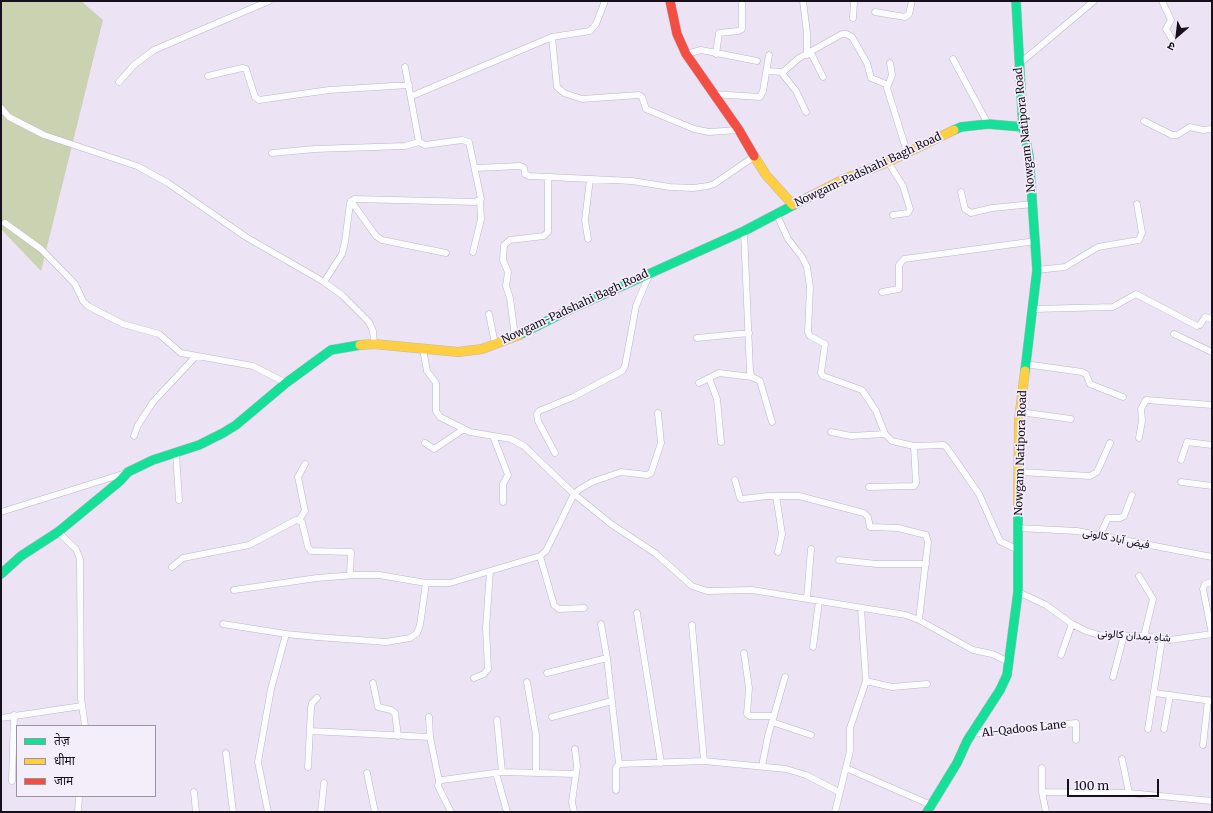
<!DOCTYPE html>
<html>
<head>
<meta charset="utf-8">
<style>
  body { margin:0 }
  #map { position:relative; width:1213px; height:813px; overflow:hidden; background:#ece4f5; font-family:Merriweather,"Noto Sans Devanagari",serif }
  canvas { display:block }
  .frame { position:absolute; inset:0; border:2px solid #15101b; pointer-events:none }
  .legend { position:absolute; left:16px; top:725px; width:140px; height:72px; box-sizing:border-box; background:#f4eefb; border:1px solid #9b95a1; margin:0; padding:5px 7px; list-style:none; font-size:12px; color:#15101b }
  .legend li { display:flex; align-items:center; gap:8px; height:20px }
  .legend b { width:20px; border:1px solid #9b95a1 }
  .north { position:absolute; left:1157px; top:16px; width:40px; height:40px; -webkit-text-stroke:3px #f4eefb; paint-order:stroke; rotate:208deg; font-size:11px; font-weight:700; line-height:16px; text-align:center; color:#15101b }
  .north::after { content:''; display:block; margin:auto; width:14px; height:18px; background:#15101b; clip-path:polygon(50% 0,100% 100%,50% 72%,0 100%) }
  .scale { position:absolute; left:1067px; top:779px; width:92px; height:18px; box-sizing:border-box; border:2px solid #15101b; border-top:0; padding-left:5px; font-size:12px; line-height:14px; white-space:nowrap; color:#15101b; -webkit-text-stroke:3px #f4eefb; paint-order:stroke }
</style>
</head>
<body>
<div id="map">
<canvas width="1213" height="813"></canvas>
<div class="frame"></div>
<ul class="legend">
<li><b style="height:5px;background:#16e098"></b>तेज़</li>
<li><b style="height:5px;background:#ffcf43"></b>धीमा</li>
<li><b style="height:5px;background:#f24e42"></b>जाम</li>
</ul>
<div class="north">उ</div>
<div class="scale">100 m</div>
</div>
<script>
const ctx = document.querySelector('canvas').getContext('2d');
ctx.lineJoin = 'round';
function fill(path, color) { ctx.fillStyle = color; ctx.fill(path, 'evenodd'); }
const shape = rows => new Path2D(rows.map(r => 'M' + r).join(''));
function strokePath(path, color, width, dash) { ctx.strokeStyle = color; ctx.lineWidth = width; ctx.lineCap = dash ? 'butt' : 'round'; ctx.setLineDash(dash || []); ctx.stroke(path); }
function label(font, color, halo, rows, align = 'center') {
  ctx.font = font + ' Merriweather,Vazirmatn,serif'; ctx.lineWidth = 3.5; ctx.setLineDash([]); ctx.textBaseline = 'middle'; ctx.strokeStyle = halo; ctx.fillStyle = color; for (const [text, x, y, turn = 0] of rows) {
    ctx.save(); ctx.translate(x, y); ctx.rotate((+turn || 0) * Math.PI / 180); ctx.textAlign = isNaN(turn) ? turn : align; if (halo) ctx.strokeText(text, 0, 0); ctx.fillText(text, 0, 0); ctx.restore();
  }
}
fill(shape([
  [1,1,81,1,103,20,41,271,1,229]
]), '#cad2b1');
const street = shape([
  [803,1,807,33,807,55],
  [1162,1,1171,20,1166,29,1172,39],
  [875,12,905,17,909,14,912,1],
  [853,18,854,1],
  [552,37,557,87,564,93,582,99,639,95,642,97,646,109,694,129,709,132,739,130],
  [811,53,823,77],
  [686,54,701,50,757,61],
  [716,54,719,33,738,31,742,29,742,1],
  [953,59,988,124],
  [890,63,892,75,887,88,907,152],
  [1019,64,1094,1],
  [767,71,783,72,799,58,842,34,846,34,852,37,867,63,871,78,888,85],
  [781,72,796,91,806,112],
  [208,76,242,68,246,69,255,97,259,100,329,90,409,85],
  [119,82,134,65,154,50,269,1],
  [713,94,760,97,763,91,769,55],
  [412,96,552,37,590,31,596,24,605,1],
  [1,108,9,117,44,135,137,166,168,183,246,237,324,282,342,295,369,322,373,331,374,344],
  [1144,121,1172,135,1177,135,1190,127,1203,130,1212,129],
  [272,153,315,149,405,146,419,142],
  [888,162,903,186,910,209,908,213,893,215],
  [475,168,520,166,524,168,525,174,529,176,632,181,670,187,693,188,708,186,714,184,755,156],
  [961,192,965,209,971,213,992,208,1033,204],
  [351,201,376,236,382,240,446,253],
  [776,213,788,239,802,257,807,267,810,287,808,332,810,336,825,344,821,373,823,376,862,390,876,411,885,434,892,441,914,446,944,445,947,448,979,494,1000,541,1018,550],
  [5,223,41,249,75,284,83,301,88,306,123,324,159,334,181,353,253,366,286,383],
  [744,231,750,372,752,377,760,381,772,422],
  [588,239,585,220,590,179],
  [473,252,481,219,480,200],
  [1037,270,1065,267,1098,247,1139,240,1142,233,1137,204],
  [324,282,342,254,345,242,350,203,354,199,475,202,481,199,469,142,462,140,425,145,419,142,405,67],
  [882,292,899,289,899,265,904,259,1036,241],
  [1034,309,1113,307,1136,294,1197,326,1200,325,1205,317,1212,319],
  [489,314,495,344],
  [1174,334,1212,352],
  [515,337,510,298,506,286,508,272,503,260,504,245,510,240,544,236,548,232,548,177],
  [697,338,749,333],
  [423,349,427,371,436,383,436,411,440,417,470,432,511,439,524,446,574,494,611,524,655,553,692,586,707,591,752,590,906,615,919,620,973,650,992,654,1009,662],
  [1025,364,1082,372,1086,374,1090,384,1123,397],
  [709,378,717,399,721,442],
  [699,383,719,373,752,377],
  [1020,412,1071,419],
  [831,432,851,436,885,434],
  [134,436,138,425,153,402,196,356],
  [493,436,508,475,503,484,503,502],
  [1139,438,1142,421,1141,409,1146,400,1212,405],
  [425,443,434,449,464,429],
  [176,453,179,500],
  [555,453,538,421,537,414,539,411,573,397,622,371,625,366,636,306,650,273],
  [1181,460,1187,442,1212,445],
  [1020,472,1090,476,1097,472,1110,443],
  [735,480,740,498,742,499,768,496,799,496,864,513,868,517,870,527,898,528,926,535,928,542,919,620],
  [1181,482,1212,486],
  [869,487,914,486,916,483,914,446],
  [776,496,782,534,778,552],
  [1,512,126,473],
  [299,520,305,511,298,477,305,464],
  [1018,528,1077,531,1212,557],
  [58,532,76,549,80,559,81,698,85,726],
  [1100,535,1108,518,1120,518,1124,516,1132,495],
  [540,556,554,605,559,609,584,608],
  [839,560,876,564,926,564],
  [172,567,183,558,249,545,296,520,302,522,308,547,311,551,351,552,350,575],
  [1139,576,1153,599,1144,636],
  [1212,582,1205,584,1203,589,1212,634],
  [234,590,317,578,355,575,379,575,426,583,450,583,540,556,546,551,574,494,580,489,592,482,621,472,647,475,651,473,661,443,658,413],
  [1018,592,1046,605,1072,624,1086,631,1099,635,1144,636,1170,640,1212,634],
  [807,599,811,549],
  [637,613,661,763],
  [223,624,286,634,317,637,386,642,410,638,417,633,420,625,426,583],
  [601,624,607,658,619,764],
  [692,625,704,761],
  [813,647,819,601],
  [744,653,749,688,747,714,750,716,774,716],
  [1061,655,1072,624],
  [547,673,607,658],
  [1113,677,1124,635],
  [474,678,484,674,488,669,486,628,490,571],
  [866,681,892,687,927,684],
  [527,682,536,735,536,773],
  [373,683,378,707,391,710,395,713,398,736],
  [1155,693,1212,701],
  [429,717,430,737,439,781],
  [552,717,612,701],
  [1,718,82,706],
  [497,720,502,772],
  [772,722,811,735],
  [1148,729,1162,640],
  [1164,729,1170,695],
  [310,731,430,737],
  [972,734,1076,723,1076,740],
  [1203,745,1208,700],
  [226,753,233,812],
  [1122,759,1129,793],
  [762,766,768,736,785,677],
  [308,767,311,708,312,703,317,698],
  [846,768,931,805],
  [1042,768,1042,792,1046,812],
  [367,773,375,812],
  [496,773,507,812],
  [12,781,14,715],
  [616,790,616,768,619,764,704,761,786,769,806,775,839,792],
  [194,792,196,812],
  [1042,792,1129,793,1212,801],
  [78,812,79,796],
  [268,812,258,762,271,689,286,634],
  [321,812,324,783],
  [451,812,438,786,439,781,442,780,502,772,576,774],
  [574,812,572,802,577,766,575,749],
  [835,812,850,751,850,728,866,681,861,608]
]);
const fast = shape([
  [1016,1,1023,127,1029,156,1037,270,1025,371],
  [954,130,961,127,988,124,1023,127],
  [519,335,569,310,744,231,809,197],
  [1,574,21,556,58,532,120,481,128,472,153,460,199,445,223,433,236,425,286,383,331,350,360,345],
  [927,812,957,763,967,741,1000,690,1007,675,1018,592,1018,511]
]);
const slow = shape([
  [754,156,766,175,793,205],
  [809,197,844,179,888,162,954,130],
  [360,345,374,344,458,352,482,349,519,335],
  [1018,511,1019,420,1025,371]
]);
const jam = shape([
  [670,1,677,34,686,54,739,130,754,156]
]);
strokePath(street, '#bcb6c3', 7);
strokePath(fast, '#bcb6c3', 10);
strokePath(slow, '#bcb6c3', 10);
strokePath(jam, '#bcb6c3', 10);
strokePath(street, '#fcfbfe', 6);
strokePath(fast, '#16e098', 9);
strokePath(slow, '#ffcf43', 9);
strokePath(jam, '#f24e42', 9);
label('11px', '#15101b', '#f4eefb', [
  ["Nowgam Natipora Road",1025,130,-96],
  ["Nowgam-Padshahi Bagh Road",868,170,-25],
  ["Nowgam-Padshahi Bagh Road",575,307,-25],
  ["Nowgam Natipora Road",1021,453,-88],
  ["فیض آباد کالونی",1116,539,11],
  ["شاہِ ہمدان کالونی",1134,636,4],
  ["Al-Qadoos Lane",1024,729,-6]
]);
</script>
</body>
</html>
